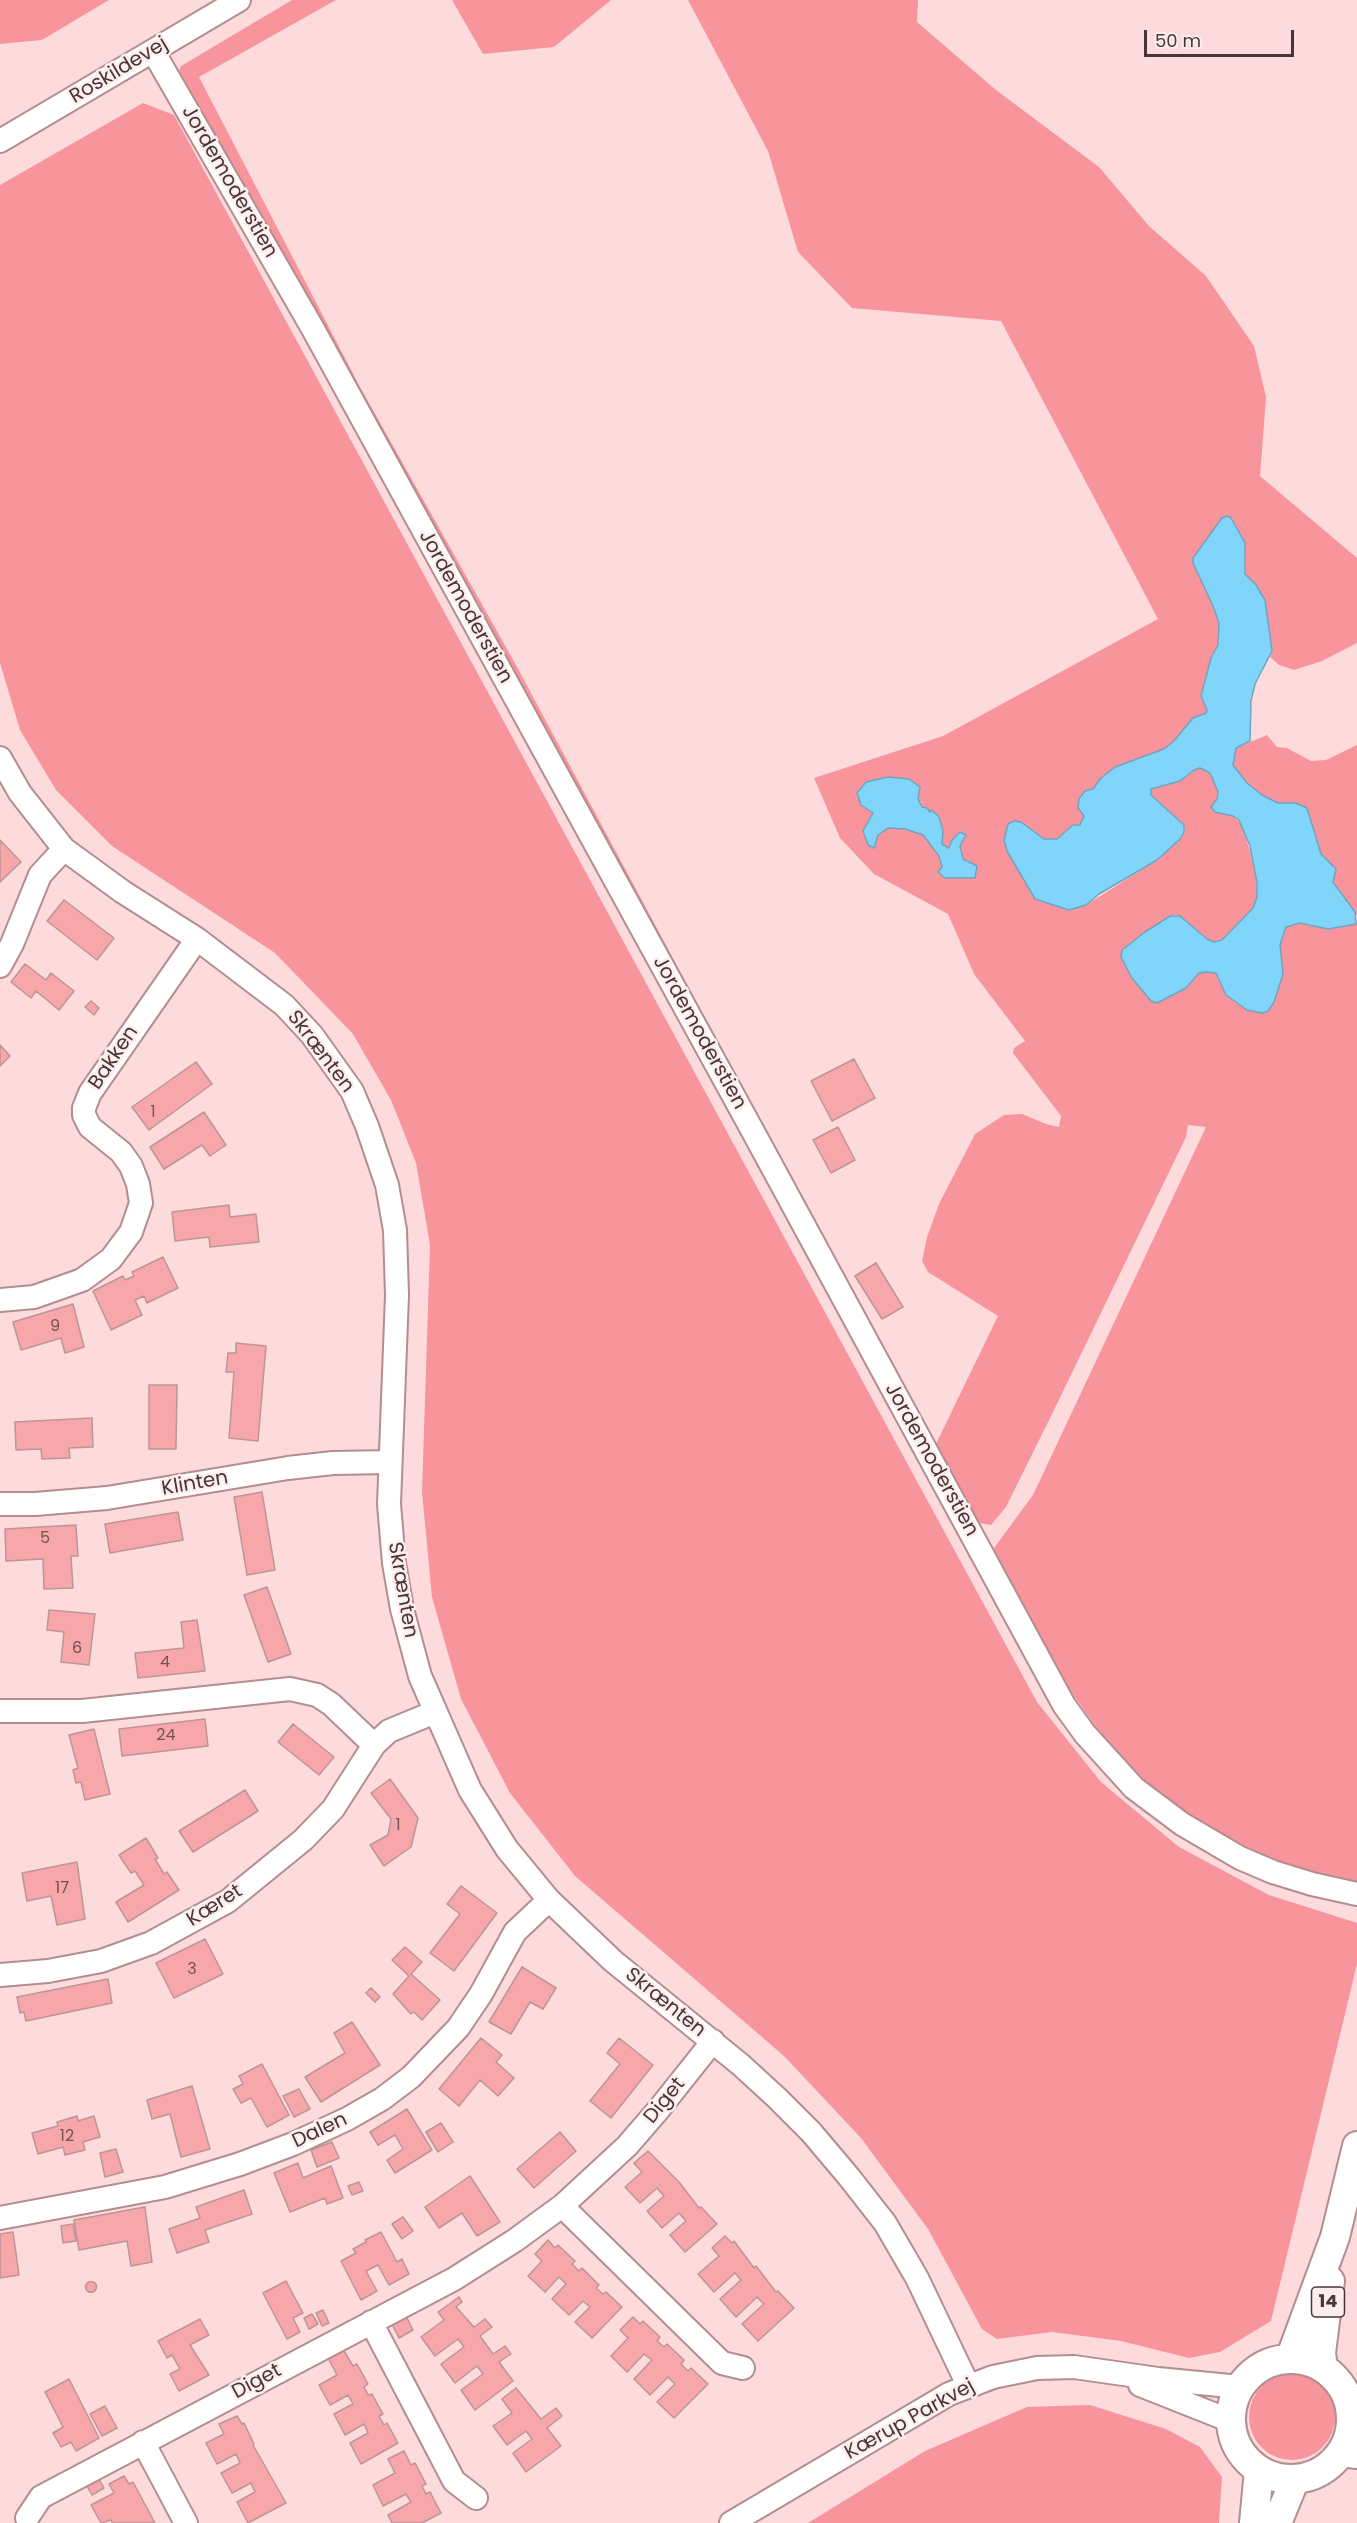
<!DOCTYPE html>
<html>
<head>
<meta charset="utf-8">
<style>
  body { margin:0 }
  #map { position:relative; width:1357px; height:2523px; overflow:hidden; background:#fddbdc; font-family:Poppins,sans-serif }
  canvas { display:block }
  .scale { position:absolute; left:1144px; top:30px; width:150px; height:27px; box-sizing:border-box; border:3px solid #473637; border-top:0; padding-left:8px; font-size:18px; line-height:21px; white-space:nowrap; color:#473637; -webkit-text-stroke:4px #feeded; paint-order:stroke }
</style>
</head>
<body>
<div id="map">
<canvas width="1357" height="2523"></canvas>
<div class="scale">50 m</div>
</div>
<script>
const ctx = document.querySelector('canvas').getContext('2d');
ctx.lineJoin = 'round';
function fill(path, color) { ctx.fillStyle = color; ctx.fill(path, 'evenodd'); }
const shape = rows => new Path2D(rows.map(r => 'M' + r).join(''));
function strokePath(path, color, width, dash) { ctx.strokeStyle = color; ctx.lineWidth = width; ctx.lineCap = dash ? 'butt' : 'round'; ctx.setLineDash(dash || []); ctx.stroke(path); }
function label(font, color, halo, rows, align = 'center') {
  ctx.font = font + ' Poppins,sans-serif'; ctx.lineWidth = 5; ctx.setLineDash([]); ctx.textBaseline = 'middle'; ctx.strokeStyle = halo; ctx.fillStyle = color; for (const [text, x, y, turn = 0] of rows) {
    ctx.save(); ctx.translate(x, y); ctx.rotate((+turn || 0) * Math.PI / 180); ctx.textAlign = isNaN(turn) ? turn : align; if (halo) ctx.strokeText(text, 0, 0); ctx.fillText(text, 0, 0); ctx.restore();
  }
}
fill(shape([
  [0,0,109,0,42,40,0,44],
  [292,0,336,0,199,77,360,387,516,665,751,1104,747,1107,178,74,181,66],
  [452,0,611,0,554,47,483,54],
  [688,0,918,0,917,22,996,90,1099,167,1149,226,1206,276,1254,346,1266,397,1260,476,1357,558,1357,643,1322,661,1294,670,1279,665,1270,657,1272,651,1265,600,1256,585,1245,574,1246,558,1222,518,1193,558,1193,563,1213,606,1219,623,1218,645,1211,658,1206,713,1193,719,1173,742,1164,749,1101,778,1093,789,1085,791,1079,799,1078,808,1084,816,1080,825,1073,826,1056,839,1044,839,1021,822,1014,821,1008,824,1004,840,1007,851,1035,899,1069,909,1086,905,1157,860,1180,839,1184,832,1184,825,1151,795,1151,789,1179,781,1194,770,1201,768,1210,773,1218,792,1215,812,1233,816,1242,825,1255,868,1257,897,1253,908,1222,940,1214,942,1207,939,1180,916,1174,915,1145,932,1186,988,1199,973,1216,973,1226,995,1283,974,1280,945,1286,927,1300,923,1328,929,1356,924,1357,922,1357,1886,1310,1874,1246,1852,1175,1807,1122,1763,1074,1696,1021,1609,994,1548,1033,1495,1206,1127,1188,1125,1186,1137,1054,1410,1006,1507,991,1525,974,1522,933,1450,998,1316,928,1272,922,1261,927,1237,939,1204,975,1134,1004,1115,1022,1114,1046,1124,1059,1127,1061,1116,1013,1053,1014,1048,1025,1041,974,974,948,914,874,874,840,838,814,778,943,736,1158,619,1001,321,852,308,798,252,768,151],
  [143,103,174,115,1037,1702,1101,1782,1179,1847,1269,1895,1357,1923,1357,1964,1271,2321,1220,2352,1189,2358,1121,2341,1052,2332,997,2339,982,2329,928,2229,861,2138,784,2056,575,1876,510,1793,461,1699,432,1597,422,1492,430,1245,416,1163,391,1100,353,1034,275,953,112,846,56,790,20,730,0,663,0,185],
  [1267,735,1277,747,1287,748,1311,761,1326,760,1357,745,1357,916,1333,882,1336,869,1321,854,1296,803,1278,803,1262,795,1247,783,1233,765,1236,748],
  '1249 2417a43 43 0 1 1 86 0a43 43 0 1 1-86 0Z',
  [1090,2405,1166,2429,1200,2447,1222,2477,1219,2523,808,2523,925,2451,1027,2407]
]), '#f8949b');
const water = shape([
  [1227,516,1231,518,1245,543,1245,574,1256,585,1265,600,1272,651,1255,684,1251,701,1250,741,1236,748,1233,765,1247,783,1262,795,1278,803,1296,803,1307,808,1321,854,1336,869,1333,882,1355,912,1356,924,1328,929,1300,923,1286,927,1280,945,1283,974,1274,1002,1268,1011,1262,1013,1247,1010,1226,995,1216,973,1206,972,1199,973,1186,988,1157,1003,1151,1001,1132,978,1121,957,1122,950,1145,932,1170,916,1180,916,1207,939,1214,942,1222,940,1253,908,1257,897,1257,883,1250,846,1239,820,1233,816,1215,812,1211,807,1217,799,1218,792,1210,773,1200,768,1194,770,1180,781,1151,789,1151,795,1184,825,1184,832,1180,839,1157,860,1099,894,1086,905,1069,910,1035,899,1007,851,1004,840,1008,824,1014,821,1021,822,1044,839,1057,839,1073,825,1080,825,1084,816,1078,808,1079,799,1085,791,1093,789,1101,778,1115,767,1164,749,1173,742,1193,718,1206,713,1207,710,1201,696,1211,658,1218,645,1219,623,1213,606,1193,563,1193,558,1222,518,1227,516],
  [888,777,909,779,920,787,918,799,922,807,927,808,930,812,932,810,939,817,943,831,942,844,949,848,952,840,960,832,966,835,960,846,963,859,977,866,975,878,945,878,938,872,942,867,939,856,923,835,905,829,888,828,878,835,874,848,868,845,863,831,873,813,861,805,857,793,866,782,888,777]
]);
fill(water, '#81d4fa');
strokePath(water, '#70a5c0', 1.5);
const building = shape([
  [0,840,21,862,0,882,0,840],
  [64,900,114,938,97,960,47,921,64,900],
  [25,964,46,980,51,973,74,991,59,1010,36,991,31,998,11,982,25,964],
  [91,1001,99,1008,94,1015,85,1007,91,1001],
  [0,1045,10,1056,0,1066,0,1045],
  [854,1059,875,1098,832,1121,811,1081,854,1059],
  [196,1062,212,1084,149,1130,132,1107,196,1062],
  [204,1112,226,1145,210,1156,202,1145,164,1169,150,1147,204,1112],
  [838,1127,855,1160,831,1173,813,1140,838,1127],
  [229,1205,230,1217,256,1214,259,1242,210,1247,209,1237,175,1241,172,1212,229,1205],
  [163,1257,178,1288,147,1303,144,1296,135,1300,142,1315,111,1330,93,1291,123,1276,125,1280,134,1276,132,1272,163,1257],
  [876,1263,903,1307,882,1319,855,1276,876,1263],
  [73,1304,84,1347,65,1353,61,1338,21,1350,13,1322,73,1304],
  [236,1343,266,1346,258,1441,229,1438,234,1372,226,1372,228,1353,236,1353,236,1343],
  [149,1385,177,1385,176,1449,149,1449,149,1385],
  [92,1418,93,1447,69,1448,70,1458,42,1459,41,1449,16,1450,15,1422,92,1418],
  [262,1492,275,1570,247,1575,234,1497,262,1492],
  [178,1512,183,1540,110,1553,105,1524,178,1512],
  [76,1525,78,1556,71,1556,73,1588,44,1589,43,1559,6,1561,5,1529,76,1525],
  [267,1587,291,1654,268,1662,244,1595,267,1587],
  [49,1610,95,1614,89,1665,61,1662,64,1632,47,1630,49,1610],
  [197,1620,205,1671,138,1678,135,1653,184,1648,181,1622,197,1620],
  [205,1719,208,1746,122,1756,119,1729,205,1719],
  [293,1724,334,1757,319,1775,278,1742,293,1724],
  [94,1729,110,1794,85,1800,81,1782,76,1783,73,1770,78,1768,69,1735,94,1729],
  [390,1779,418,1818,411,1847,384,1866,370,1845,388,1835,391,1819,371,1793,390,1779],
  [245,1790,258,1811,193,1852,179,1831,245,1790],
  [146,1838,158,1858,155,1859,164,1874,167,1872,179,1890,128,1922,116,1902,144,1885,135,1871,131,1873,119,1855,146,1838],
  [77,1862,85,1919,57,1925,51,1896,27,1901,22,1873,77,1862],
  [461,1886,497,1913,454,1971,430,1953,460,1914,447,1904,461,1886],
  [205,1939,223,1974,174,1998,156,1963,205,1939],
  [405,1947,422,1962,411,1974,440,2000,422,2020,414,2012,411,2014,393,1994,409,1976,392,1960,405,1947],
  [522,1967,556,1988,543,2009,530,2002,511,2034,489,2022,522,1967],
  [108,1979,112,2003,26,2021,24,2012,20,2013,17,1997,108,1979],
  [371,1988,380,1997,375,2002,366,1993,371,1988],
  [352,2022,380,2065,321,2102,305,2077,345,2053,334,2033,352,2022],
  [481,2038,502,2055,496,2062,514,2078,498,2096,480,2080,459,2106,439,2089,481,2038],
  [619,2038,653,2065,611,2118,590,2101,620,2064,607,2053,619,2038],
  [262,2064,289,2115,267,2127,251,2098,241,2103,233,2089,243,2084,239,2076,262,2064],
  [192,2086,210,2149,181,2157,170,2114,152,2119,147,2100,192,2086],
  [299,2089,310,2109,294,2117,283,2096,299,2089],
  [407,2109,432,2150,395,2173,387,2160,403,2149,395,2135,378,2145,370,2132,407,2109],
  [77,2116,78,2121,94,2116,100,2137,83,2142,85,2150,65,2155,63,2147,38,2154,32,2133,58,2126,57,2122,77,2116],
  [441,2123,453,2142,438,2152,426,2132,441,2123],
  [560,2132,576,2151,534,2188,517,2169,560,2132],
  [332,2142,339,2158,317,2167,311,2150,332,2142],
  [116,2149,123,2172,105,2177,100,2153,116,2149],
  [648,2151,679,2182,699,2208,701,2207,717,2224,685,2252,670,2235,686,2221,679,2213,662,2228,647,2211,664,2196,657,2188,640,2203,625,2187,642,2172,634,2163,648,2151],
  [298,2163,303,2178,331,2166,343,2198,327,2204,325,2198,290,2212,274,2173,298,2163],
  [470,2176,500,2222,477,2236,462,2213,439,2228,425,2207,470,2176],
  [359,2182,363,2191,352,2195,348,2186,359,2182],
  [244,2190,252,2214,205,2230,209,2242,177,2253,169,2229,200,2218,196,2207,244,2190],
  [145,2207,152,2262,131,2266,127,2241,79,2250,74,2220,145,2207],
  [403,2217,413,2231,402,2239,392,2224,403,2217],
  [73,2224,76,2241,63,2243,61,2226,73,2224],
  [13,2232,19,2275,0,2278,0,2234,13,2232],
  [381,2232,397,2262,402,2259,409,2274,389,2285,378,2265,366,2271,377,2291,361,2300,341,2261,356,2253,353,2249,366,2242,365,2240,381,2232],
  [725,2236,732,2243,734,2241,754,2268,756,2266,776,2292,778,2291,794,2308,758,2341,742,2324,764,2304,757,2297,736,2317,720,2299,741,2280,735,2273,714,2292,698,2274,719,2256,712,2248,725,2236],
  [548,2240,555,2248,558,2245,575,2261,572,2264,579,2271,582,2268,599,2285,596,2288,603,2294,606,2292,622,2307,592,2338,575,2322,590,2307,583,2301,569,2315,552,2299,566,2284,559,2277,545,2292,528,2276,542,2261,535,2254,548,2240],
  [286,2281,303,2313,293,2318,300,2332,287,2339,263,2293,286,2281],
  '85.5 2287a5.5 5.5 0 1 1 11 0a5.5 5.5 0 1 1-11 0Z',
  [459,2297,462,2302,456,2307,474,2327,485,2319,492,2327,480,2336,493,2354,505,2346,511,2354,499,2362,513,2381,475,2410,461,2390,483,2374,477,2366,455,2383,441,2364,464,2347,458,2339,435,2356,421,2337,444,2320,438,2312,459,2297],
  [323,2310,329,2323,322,2326,316,2313,323,2310],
  [312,2314,318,2324,309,2329,304,2318,312,2314],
  [406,2316,413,2330,399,2338,392,2324,406,2316],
  [633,2317,640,2324,643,2321,660,2337,657,2341,664,2347,667,2344,684,2360,681,2364,688,2371,691,2368,708,2384,674,2418,657,2402,675,2384,668,2377,650,2395,634,2379,652,2360,644,2354,627,2372,611,2356,628,2338,620,2330,633,2317],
  [200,2319,209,2335,190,2345,209,2375,179,2391,170,2374,180,2369,172,2355,167,2358,158,2341,200,2319],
  [343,2349,353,2366,357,2364,368,2384,364,2387,368,2395,372,2394,383,2414,379,2416,384,2425,387,2423,398,2443,361,2464,350,2443,368,2433,364,2424,345,2435,334,2414,353,2404,348,2395,330,2405,319,2385,337,2375,328,2358,343,2349],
  [69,2379,99,2438,76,2451,71,2442,61,2447,53,2433,63,2427,45,2392,69,2379],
  [516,2388,541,2419,556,2408,562,2416,547,2428,561,2446,526,2472,513,2453,532,2439,526,2431,507,2445,493,2426,512,2413,502,2399,516,2388],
  [105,2406,117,2428,102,2436,90,2414,105,2406],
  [237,2416,242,2424,244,2423,254,2444,253,2445,286,2503,248,2523,237,2502,255,2492,251,2483,232,2493,221,2473,240,2463,236,2454,217,2464,206,2443,224,2434,219,2424,237,2416],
  [404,2451,411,2465,415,2463,426,2484,422,2486,426,2494,430,2492,441,2513,422,2523,392,2523,388,2515,411,2502,406,2494,383,2506,373,2485,395,2473,388,2459,404,2451],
  [124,2476,129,2484,133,2482,155,2523,112,2523,111,2520,101,2523,91,2505,114,2493,109,2484,124,2476],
  [99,2479,104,2488,92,2495,87,2486,99,2479]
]);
fill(building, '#f7a6aa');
strokePath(building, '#bd9597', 1.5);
const minor = shape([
  [153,51,313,329,750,1126,1064,1705,1085,1734,1134,1788,1182,1824,1240,1858,1273,1872,1312,1884,1357,1894],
  [0,141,239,0],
  [0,758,20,793,64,849,123,892,197,939,284,1005,312,1035,352,1091,367,1126,387,1185,395,1230,397,1295,389,1504,394,1563,402,1609,420,1676,470,1790,507,1849,549,1900,613,1961,741,2065,777,2098,811,2132,849,2177,885,2223,917,2278,968,2385],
  [0,966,12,944,40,875,64,849],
  [0,1300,34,1297,82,1280,111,1259,131,1232,141,1203,138,1184,131,1166,121,1152,90,1127,84,1115,84,1108,90,1093,197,939],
  [0,1504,35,1504,107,1498,288,1468,333,1463,390,1462],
  [0,1711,82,1711,290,1689,317,1695,331,1704,374,1745],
  [0,1975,48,1971,101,1961,151,1943,228,1901,303,1840,333,1809,374,1745,389,1731,435,1712],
  [562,2206,722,2363,743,2368],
  [0,2218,165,2187,240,2164,293,2144,347,2119,382,2099,411,2077,458,2028,481,1994,515,1932,549,1900],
  [371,2322,454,2481,476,2498],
  [1140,2385,1231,2421],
  [1350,2431,1357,2434],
  [143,2442,186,2523],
  [1339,2455,1357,2457],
  [27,2518,41,2497,454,2279,514,2241,562,2206,627,2146,659,2109,713,2041],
  [731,2523,949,2394,993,2377,1037,2368,1074,2367,1158,2379,1240,2387]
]);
const major = shape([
  '1231 2419a60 60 0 1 1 120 0a60 60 0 1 1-120 0Z',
  [1290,2359,1335,2237,1357,2146],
  [1323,2368,1321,2353,1330,2281],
  [1254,2523,1259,2470],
  [1277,2523,1295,2479]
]);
strokePath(minor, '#b48d8f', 26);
strokePath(major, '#b48d8f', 32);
strokePath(minor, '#fff', 22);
strokePath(major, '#fff', 28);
label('16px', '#735254', null, [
  ["1",153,1113],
  ["9",55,1327],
  ["5",45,1539],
  ["6",77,1649],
  ["4",165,1663],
  ["24",166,1736],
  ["1",398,1826],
  ["17",62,1889],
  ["3",192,1970],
  ["12",67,2137]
]);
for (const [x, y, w] of [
  [1328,2302,33]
]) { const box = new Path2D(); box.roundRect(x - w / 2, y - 15, w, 30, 4.5); ctx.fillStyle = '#feeded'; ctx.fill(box); strokePath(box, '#473637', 1.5); }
label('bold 18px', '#473637', null, [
  ["14",1328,2302]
]);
label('20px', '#473637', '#feeded', [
  ["Roskildevej",119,71,-31],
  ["Jordemoderstien",229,182,60],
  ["Jordemoderstien",465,607,61],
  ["Jordemoderstien",699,1033,61],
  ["Skrænten",320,1052,53],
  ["Bakken",114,1058,-56],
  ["Jordemoderstien",931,1460,61],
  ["Klinten",195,1484,-10],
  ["Skrænten",402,1590,80],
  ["Kæret",215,1906,-32],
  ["Skrænten",665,2003,39],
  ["Diget",665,2101,-51],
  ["Dalen",320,2131,-25],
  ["Diget",257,2382,-28],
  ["Kærup Parkvej",910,2420,-29]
]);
</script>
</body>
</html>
